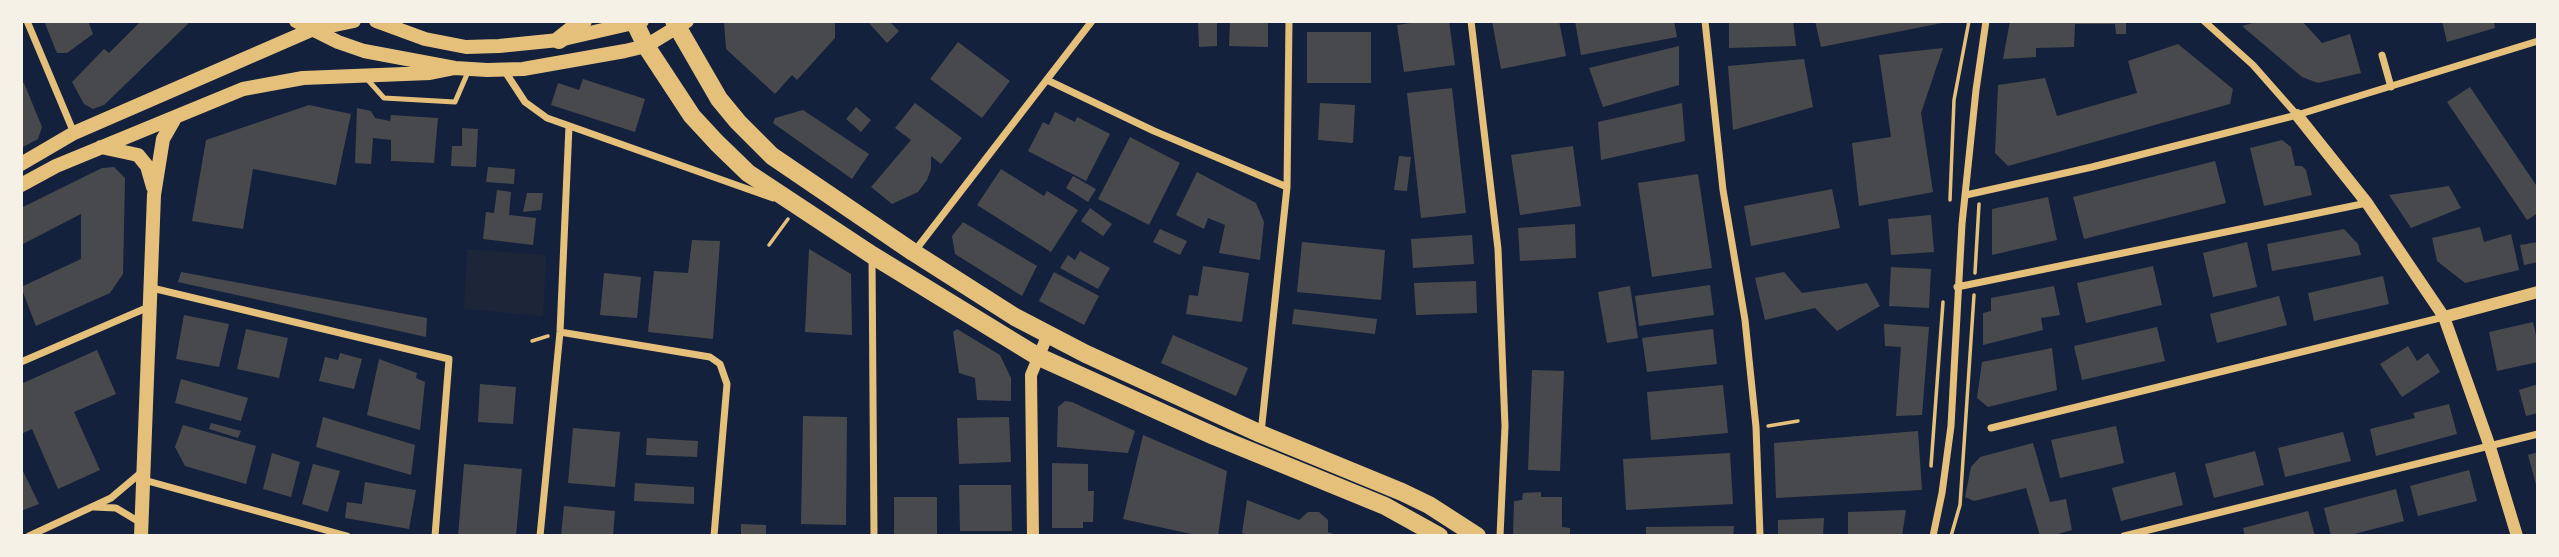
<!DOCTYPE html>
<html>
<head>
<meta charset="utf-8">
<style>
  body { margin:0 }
  #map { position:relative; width:2559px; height:557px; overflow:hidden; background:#14213d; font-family:Commissioner,sans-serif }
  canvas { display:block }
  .frame { position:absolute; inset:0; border:23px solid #f6f1e7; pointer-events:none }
</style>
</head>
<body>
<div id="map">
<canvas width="2559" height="557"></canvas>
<div class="frame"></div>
</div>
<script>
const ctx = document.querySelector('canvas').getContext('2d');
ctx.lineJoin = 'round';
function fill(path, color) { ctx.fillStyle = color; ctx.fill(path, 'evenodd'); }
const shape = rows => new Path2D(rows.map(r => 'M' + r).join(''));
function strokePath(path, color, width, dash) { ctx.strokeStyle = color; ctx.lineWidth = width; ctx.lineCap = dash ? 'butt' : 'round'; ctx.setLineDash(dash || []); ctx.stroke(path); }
fill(shape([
  [467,249,546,255,543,316,464,309]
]), '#1d2539');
fill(shape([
  [44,21,88,21,93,34,67,53,57,53],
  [141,21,191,21,104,105,93,109,84,104,72,82,104,49,109,53],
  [724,21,835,21,835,38,797,80,792,75,775,94,726,49],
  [867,21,889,21,899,31,887,43],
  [1198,21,1217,21,1217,46,1199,47],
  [1230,21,1268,21,1268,47,1229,46],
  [1424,21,1449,21,1455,65,1404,72,1397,25],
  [1492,21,1559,21,1566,56,1501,69],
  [1575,21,1674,21,1677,37,1581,55],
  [1729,21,1793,21,1796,46,1729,48],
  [1815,21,1946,21,1947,22,1821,47],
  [2010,21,2126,21,2126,34,2116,34,2115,24,2075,24,2074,47,2036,48,2036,57,2003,59],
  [2260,21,2302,21,2322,43,2350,34,2361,73,2318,83,2302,77,2242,26],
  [2442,21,2494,21,2495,28,2447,42],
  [1307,32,1371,32,1371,83,1307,83],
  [958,42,1010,81,982,118,930,79],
  [2178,44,2233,89,2230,104,2008,166,1995,153,1998,85,2045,78,2057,116,2137,93,2128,61],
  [1679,46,1679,85,1603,107,1589,68],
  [1943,48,1921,113,1933,192,1859,206,1852,143,1891,137,1879,55],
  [1804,59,1813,107,1733,130,1728,66],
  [583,79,645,99,635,132,551,105,558,83,579,90],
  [24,83,42,127,38,139,21,148,21,84],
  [2470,87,2538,188,2538,213,2527,220,2447,102],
  [1452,88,1466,213,1421,218,1407,93],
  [915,103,962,138,941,164,931,156,931,169,927,180,918,192,892,204,871,187,911,140,895,128],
  [1320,103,1355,105,1353,143,1318,140],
  [1682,103,1685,141,1601,160,1598,122],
  [309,105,351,114,336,185,253,169,243,229,192,221,206,140],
  [856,107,871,120,861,132,846,119],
  [357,108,371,111,375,118,390,121,391,115,438,118,434,163,391,161,391,140,373,138,371,164,355,163],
  [803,110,869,154,852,179,773,123,775,118],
  [1055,112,1075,122,1077,117,1110,134,1086,181,1028,151,1043,122,1049,125],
  [462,128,478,129,476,167,451,166,452,146,462,146],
  [1130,137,1180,163,1149,225,1098,199],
  [2282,140,2291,147,2295,166,2302,166,2306,170,2312,195,2264,206,2250,148],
  [1573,146,1581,206,1520,215,1511,155],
  [1399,156,1411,157,1407,191,1394,190],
  [2215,161,2226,203,2084,239,2073,197],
  [114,167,125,178,123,274,110,293,36,326,21,287,81,259,81,214,21,245,21,208,102,168],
  [488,167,515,169,514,184,486,182],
  [1001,169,1044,196,1047,191,1078,210,1051,252,977,205],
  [1197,172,1256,203,1264,222,1260,260,1219,253,1225,225,1208,218,1204,229,1176,215],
  [1698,174,1712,268,1652,277,1638,183],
  [1073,176,1096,189,1088,202,1066,188],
  [2449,186,2461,208,2411,228,2389,195],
  [1832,189,1840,228,1751,246,1744,206],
  [497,190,511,192,509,215,536,218,533,245,483,239,486,212,494,213],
  [527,193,543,193,541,210,523,212],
  [2048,197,2057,240,1992,255,1992,209],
  [1090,208,1112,224,1103,236,1081,221],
  [1931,215,1934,252,1891,255,1888,219],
  [963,222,1037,266,1022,296,955,254,952,236],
  [1575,224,1576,258,1520,261,1518,228],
  [2480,227,2484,242,2511,234,2519,270,2465,283,2437,261,2432,238],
  [1160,229,1187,241,1180,255,1153,242],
  [2344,229,2358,244,2361,255,2272,271,2267,244],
  [1472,235,1474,264,1413,268,1411,239],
  [692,240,720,241,713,339,648,332,654,271,688,273],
  [1302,242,1385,250,1381,300,1297,292],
  [2247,242,2257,287,2213,297,2203,253],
  [2538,242,2538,262,2524,265,2520,245],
  [809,249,851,274,852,335,805,332],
  [1080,251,1110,268,1098,289,1060,268,1068,255,1075,260],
  [1203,266,1249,273,1242,322,1186,314,1189,295,1198,296],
  [2153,266,2162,305,2086,323,2077,283],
  [1891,267,1931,269,1929,308,1889,306],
  [181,272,427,318,426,337,178,282],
  [1054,272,1099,296,1084,325,1039,301],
  [1784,272,1802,293,1867,283,1880,306,1837,331,1815,308,1765,320,1755,278],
  [604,273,641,277,637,318,600,315],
  [2383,276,2389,304,2314,321,2308,293],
  [1476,281,1477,313,1416,315,1414,283],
  [1710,285,1714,315,1639,326,1635,296],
  [1630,286,1638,338,1607,343,1598,292],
  [2054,286,2060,315,2041,318,2043,330,1983,345,1983,313,1991,311,1991,298],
  [2279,296,2287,325,2217,343,2210,314],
  [1294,309,1377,319,1375,334,1292,324],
  [184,315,229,324,219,367,176,359],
  [2533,322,2538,345,2538,362,2497,371,2489,332],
  [1884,324,1929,327,1922,415,1896,416,1901,347,1885,346],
  [2157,327,2165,361,2082,380,2074,346],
  [246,329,288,338,279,378,237,369],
  [957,329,1000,355,1011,378,1011,401,977,400,975,378,959,373,953,332],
  [1713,329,1717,364,1647,372,1642,338],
  [1173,335,1248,368,1236,396,1161,363],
  [2408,346,2417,361,2428,353,2440,372,2402,397,2380,364],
  [2052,348,2057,390,1988,407,1977,398,1982,362],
  [97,350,116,394,74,412,100,470,58,489,32,429,21,434,21,384],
  [340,353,362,359,354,389,319,381,325,357,338,360],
  [379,359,417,373,416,378,425,382,420,430,367,415],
  [1532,370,1564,371,1560,471,1528,470],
  [181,379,248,398,241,421,175,403],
  [480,384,516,387,513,424,478,422],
  [2538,384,2538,413,2526,416,2519,390],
  [1723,385,1728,433,1651,440,1647,392],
  [1065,401,1072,402,1135,431,1128,453,1057,447,1058,407],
  [2449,404,2457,434,2376,456,2370,429,2415,418,2413,413],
  [803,416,847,417,846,525,801,524],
  [323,417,415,445,411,475,316,447],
  [1009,417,1011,462,959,464,957,418],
  [211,423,241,431,238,438,209,429],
  [183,425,256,446,246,484,185,466,175,447],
  [2116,426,2124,463,2060,478,2051,440],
  [573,428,620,432,615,487,568,483],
  [1918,431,1922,490,1776,498,1774,443],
  [2343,432,2351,461,2285,477,2278,448],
  [1143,435,1227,471,1218,536,1200,536,1123,519],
  [647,438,698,441,697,457,646,455],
  [2033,443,2050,502,2066,499,2072,530,2051,536,2040,536,2026,488,1974,501,1965,497,1971,467,1980,457],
  [2255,451,2264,485,2214,498,2205,464],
  [2538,452,2538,488,2537,488,2528,455],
  [272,453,300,462,291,497,263,489],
  [1730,453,1733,504,1626,510,1623,459],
  [1052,463,1088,464,1088,491,1094,491,1093,522,1083,522,1083,528,1052,528],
  [313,464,340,471,328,512,302,504],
  [464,464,522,469,516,536,458,536],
  [21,467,39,504,21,511],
  [2469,470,2477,501,2418,516,2410,486],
  [2175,472,2183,505,2121,521,2112,488],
  [365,482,416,490,409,529,345,518,347,502,362,504],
  [635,483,694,487,694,504,634,501],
  [959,485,1011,485,1012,531,960,531],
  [2396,489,2404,521,2347,536,2331,536,2324,508],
  [1541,492,1541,497,1562,497,1562,527,1570,528,1570,536,1513,536,1514,501,1522,500,1523,493],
  [894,497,937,497,937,536,894,536],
  [1247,500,1299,520,1308,512,1319,512,1328,520,1328,532,1339,536,1249,536,1242,533],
  [564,506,615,511,613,536,561,536],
  [1906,510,1902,536,1848,536,1848,512],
  [2308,511,2315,536,2245,536,2243,528],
  [1824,518,1823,536,1778,536,1778,520],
  [741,524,766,525,766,536,741,536],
  [1734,526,1733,536,1646,536,1646,527]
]), '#48494c');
strokePath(shape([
  [1950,200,1954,100,1969,21],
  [769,245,788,219],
  [1975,273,1979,204],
  [532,341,548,336],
  [1768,426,1798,421],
  [1931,466,1943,302],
  [1951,536,1960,505,1974,295]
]), '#e5c07b', 3.5);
strokePath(shape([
  [367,79,384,98,455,102,468,72]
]), '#e5c07b', 5);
strokePath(shape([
  [27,21,74,133],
  [1471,21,1498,249,1505,426,1500,536],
  [1705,21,1723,190,1745,320,1756,427,1760,536],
  [2204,21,2253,65,2297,115],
  [2382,55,2391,87],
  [504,70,525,102,547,118,773,198],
  [1047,80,1154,131,1287,187],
  [1966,195,2092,167,2297,115,2538,41],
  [914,252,1092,21],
  [872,256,874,536],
  [1957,287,2367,203],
  [152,288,449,359,435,536],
  [560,332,710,357,720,364,727,384,714,536],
  [21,362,151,306],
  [1991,428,2444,317],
  [1261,433,1287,187,1289,21],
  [144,480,347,536],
  [94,507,116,508,141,523],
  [29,536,111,498,143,471],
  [540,536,560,332,569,126],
  [1933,536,1942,493,1951,426,1962,224,1976,90,1986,21],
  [2124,536,2538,434]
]), '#e5c07b', 7);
strokePath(shape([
  [2297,115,2367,203,2444,317,2490,447,2517,536],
  [2444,317,2538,292],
  [1033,536,1031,375,1048,334]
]), '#e5c07b', 12);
strokePath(shape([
  [296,21,338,42,364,51,455,68,487,70,523,69,625,51,646,46,687,21],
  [376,21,425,39,466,47,499,46,559,40,642,21],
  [101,147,138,155,147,166,153,187],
  [21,164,74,133,311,30,354,21],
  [21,185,56,166,243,89,303,78,430,73,455,68],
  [141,536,154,195,163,139,175,118]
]), '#e5c07b', 14);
strokePath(shape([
  [634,21,646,46,692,116,717,143,748,173,872,255,1037,356,1214,436,1385,506,1439,536],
  [674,21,719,99,738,122,772,156,913,252,1015,317,1086,354,1261,434,1402,492,1429,505,1477,536],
  [559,40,583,21]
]), '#e5c07b', 18);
</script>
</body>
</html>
